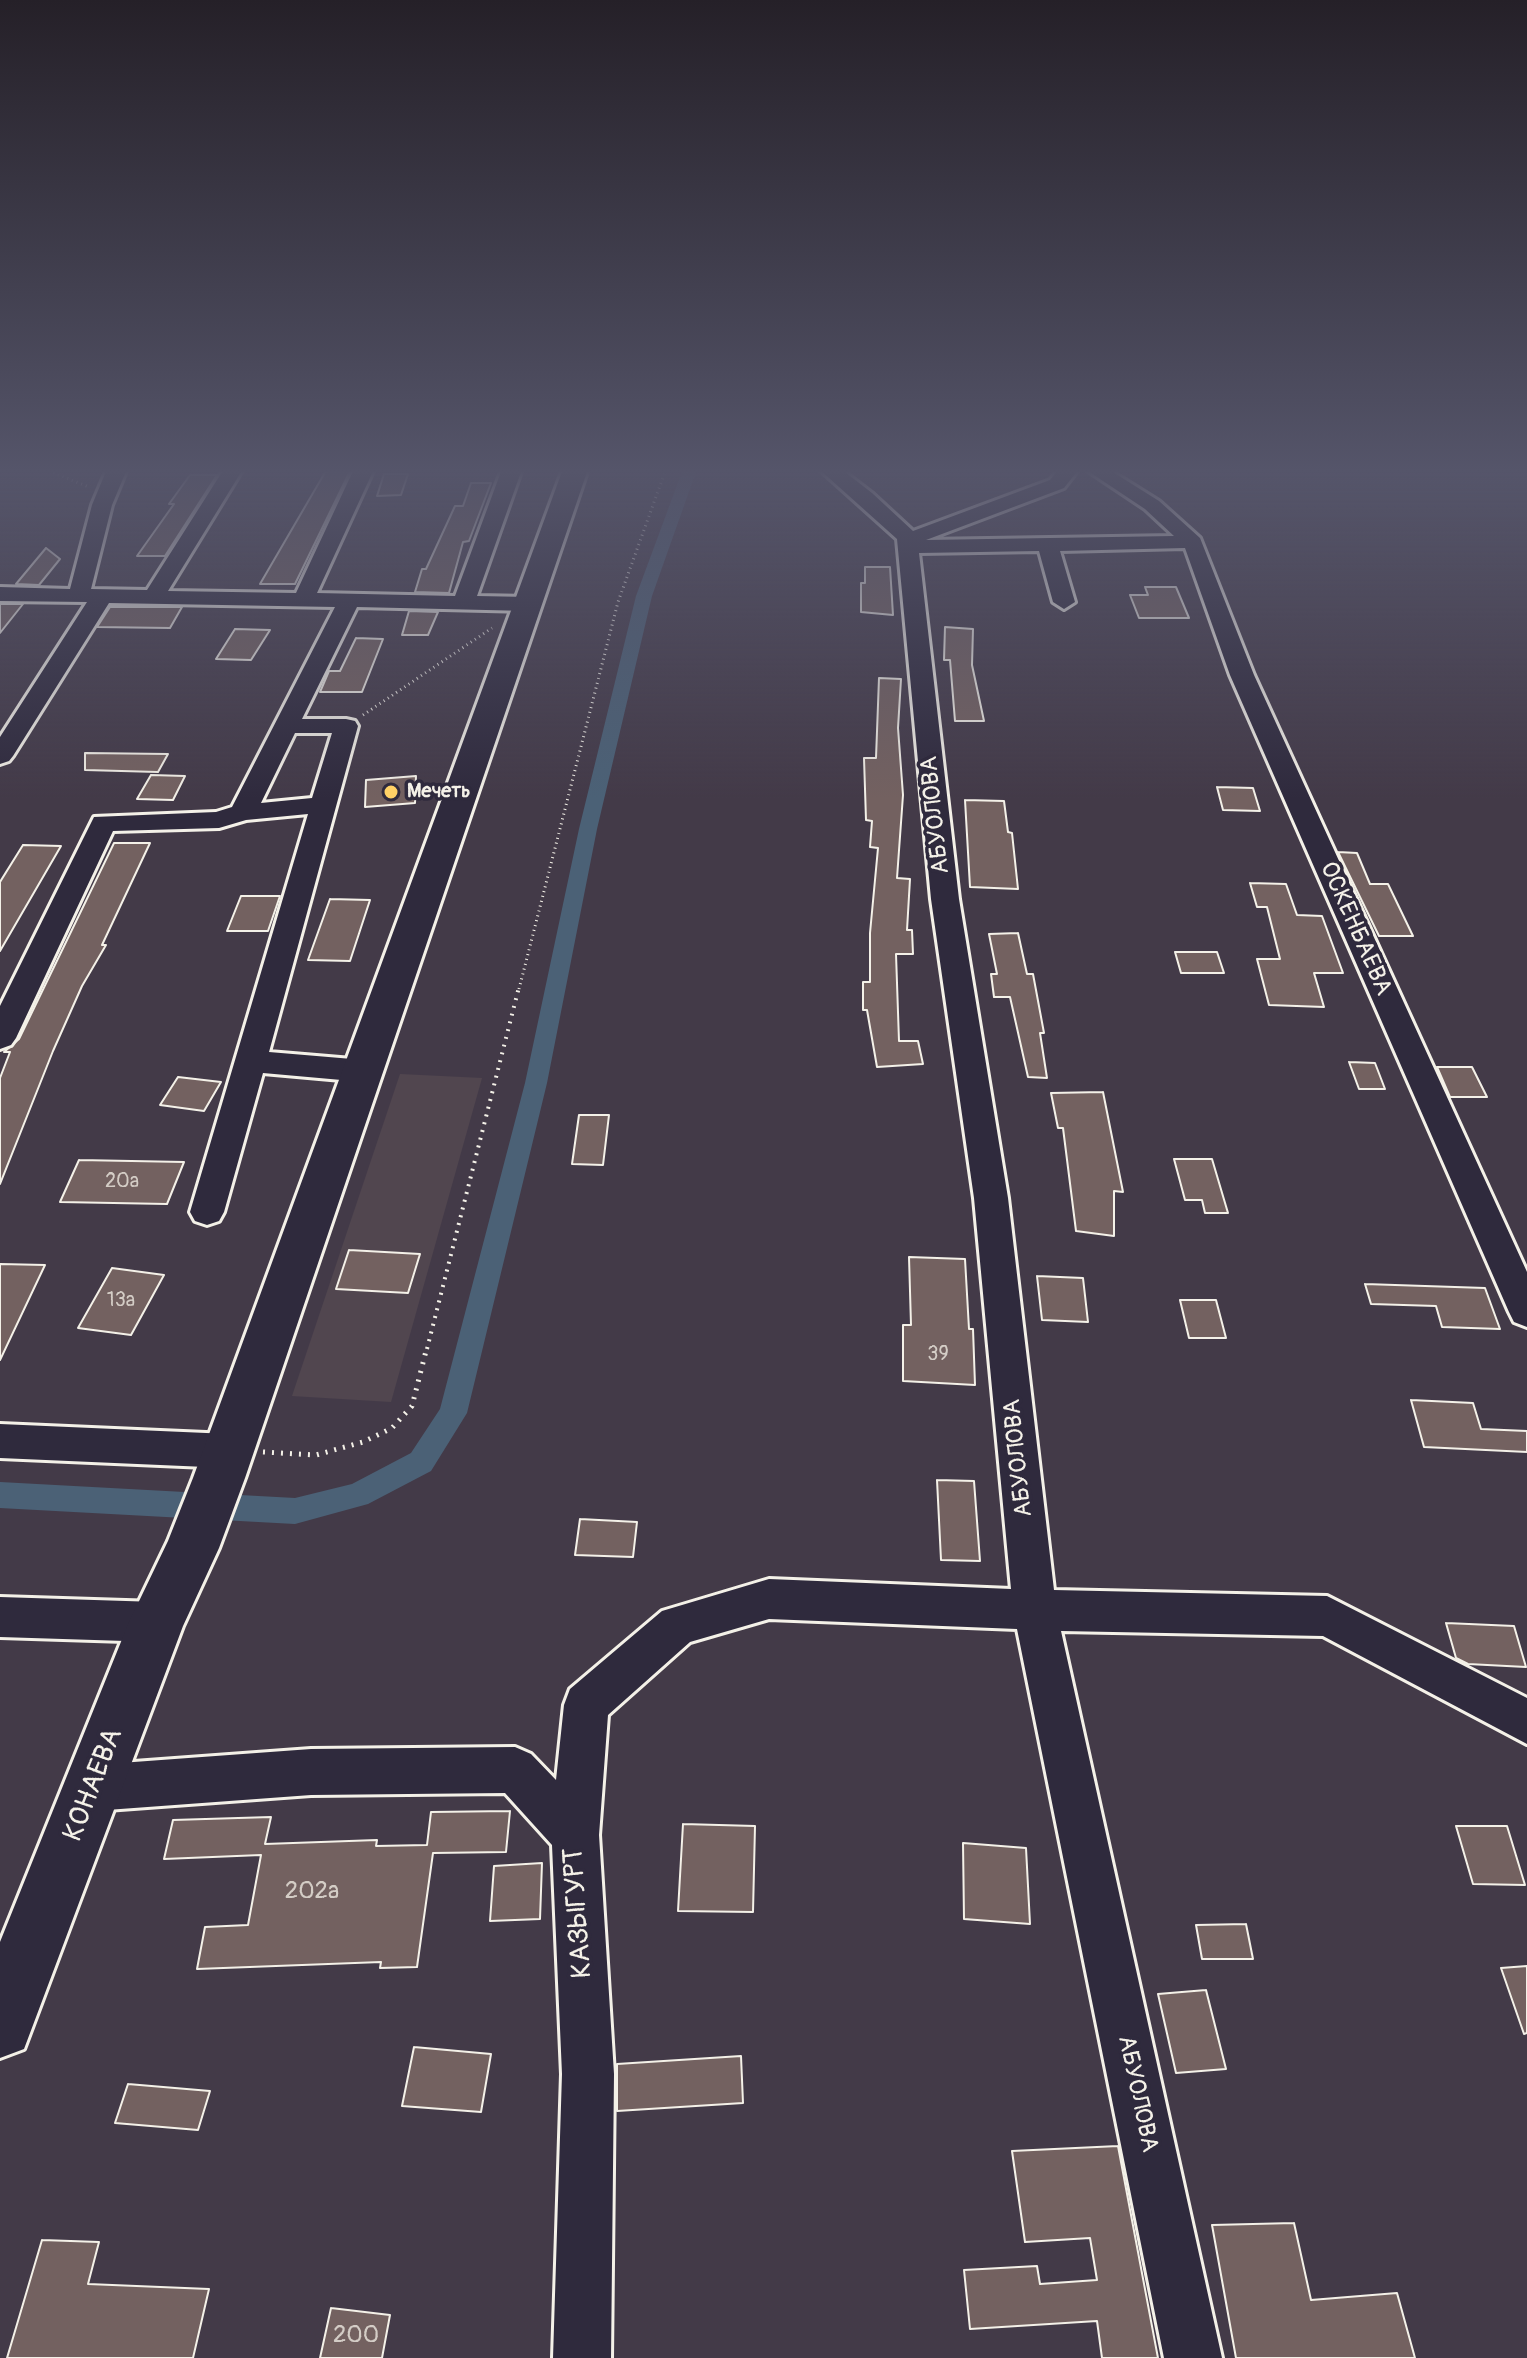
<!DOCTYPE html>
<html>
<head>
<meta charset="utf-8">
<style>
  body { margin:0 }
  canvas { display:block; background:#433a48 }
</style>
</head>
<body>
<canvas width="1527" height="2358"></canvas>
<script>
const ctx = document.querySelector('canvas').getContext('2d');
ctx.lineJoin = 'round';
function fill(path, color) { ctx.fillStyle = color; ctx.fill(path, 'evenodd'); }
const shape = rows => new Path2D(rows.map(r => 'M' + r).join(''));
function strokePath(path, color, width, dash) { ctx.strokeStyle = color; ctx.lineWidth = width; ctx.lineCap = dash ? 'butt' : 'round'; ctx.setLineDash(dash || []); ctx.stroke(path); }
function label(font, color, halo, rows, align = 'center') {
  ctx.font = font + ' Pangolin,sans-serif'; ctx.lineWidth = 7; ctx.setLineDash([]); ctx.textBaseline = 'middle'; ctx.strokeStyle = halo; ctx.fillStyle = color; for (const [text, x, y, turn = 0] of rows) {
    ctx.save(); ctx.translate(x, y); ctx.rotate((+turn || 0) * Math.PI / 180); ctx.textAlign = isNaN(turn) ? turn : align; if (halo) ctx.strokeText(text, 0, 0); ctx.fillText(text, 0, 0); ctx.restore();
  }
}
fill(shape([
  [400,1074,482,1078,391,1402,292,1396]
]), '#51464f');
fill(shape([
  [683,469,697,469,652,596,597,829,547,1083,467,1413,431,1471,368,1504,295,1524,0,1508,0,1482,295,1498,352,1484,411,1453,440,1409,525,1083,579,829,636,596,683,469]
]), '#4b6176');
const building = shape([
  [327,469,351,469,295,584,260,584,327,469],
  [384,474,408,474,401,495,377,496,384,474],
  [190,475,217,475,165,556,137,556,174,504,169,504,190,475],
  [471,483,491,483,469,541,463,542,449,593,415,592,422,569,426,569,455,506,463,506,471,483],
  [46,548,60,559,39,585,16,584,46,548],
  [865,567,890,567,893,615,861,612,861,583,865,583,865,567],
  [1145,587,1176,587,1189,618,1139,618,1130,595,1148,595,1145,587],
  [0,604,23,604,0,633,0,604],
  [110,607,182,607,170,628,97,627,110,607],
  [409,611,438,612,428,635,402,635,409,611],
  [945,627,973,629,972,665,984,721,955,721,950,660,944,660,945,627],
  [235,629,270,630,251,660,216,659,235,629],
  [356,638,383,639,362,692,320,692,329,671,340,671,356,638],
  [879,678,901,679,898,728,903,795,897,878,910,879,907,930,912,930,913,954,896,954,899,1041,918,1041,923,1064,877,1067,867,1010,863,1010,863,982,870,982,870,933,878,848,870,847,872,821,866,820,864,758,876,758,879,678],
  [85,753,168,754,158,772,85,770,85,753],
  [151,775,185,776,173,800,137,799,151,775],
  [416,776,415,803,365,807,366,780,416,776],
  [1217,787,1253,788,1260,811,1223,810,1217,787],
  [965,800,1004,801,1008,832,1012,833,1018,889,970,887,965,800],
  [114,843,150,843,102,945,106,945,82,986,53,1051,0,1184,0,1078,10,1052,4,1052,19,1039,114,843],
  [23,845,61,846,0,951,0,882,23,845],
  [1338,852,1357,853,1370,884,1388,884,1413,936,1379,936,1338,852],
  [1250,883,1286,884,1297,915,1322,916,1343,973,1314,973,1324,1007,1269,1005,1257,959,1280,959,1267,907,1257,907,1250,883],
  [241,896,280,896,268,931,227,931,241,896],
  [330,899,370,900,350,961,308,960,330,899],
  [1018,933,1027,974,1033,974,1044,1033,1040,1033,1047,1078,1028,1077,1010,997,994,997,991,974,997,974,989,934,1018,933],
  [1175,952,1217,952,1224,973,1181,973,1175,952],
  [1349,1062,1375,1063,1385,1089,1359,1089,1349,1062],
  [1437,1067,1472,1067,1487,1097,1450,1097,1437,1067],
  [178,1077,221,1082,204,1111,160,1105,178,1077],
  [1103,1092,1123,1192,1114,1191,1114,1236,1076,1231,1063,1128,1058,1128,1051,1093,1103,1092],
  [579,1115,609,1115,603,1165,572,1164,579,1115],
  [1174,1159,1212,1159,1228,1213,1205,1213,1202,1200,1185,1200,1174,1159],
  [79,1160,184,1162,167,1204,60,1202,79,1160],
  [349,1250,420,1254,408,1293,336,1289,349,1250],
  [909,1257,965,1259,969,1329,973,1329,975,1385,903,1381,903,1325,911,1325,909,1257],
  [0,1264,45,1265,0,1360,0,1264],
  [112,1268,164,1275,131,1335,78,1328,112,1268],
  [1037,1276,1083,1278,1088,1322,1042,1320,1037,1276],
  [1365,1284,1485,1288,1500,1329,1442,1327,1436,1306,1371,1304,1365,1284],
  [1180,1300,1216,1300,1226,1338,1189,1338,1180,1300],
  [1411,1400,1473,1403,1481,1429,1527,1431,1527,1452,1424,1447,1411,1400],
  [937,1480,974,1481,980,1561,941,1560,937,1480],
  [580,1519,637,1522,633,1557,575,1555,580,1519],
  [1446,1623,1514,1626,1526,1667,1468,1664,1456,1658,1446,1623],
  [510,1811,506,1852,433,1853,417,1967,380,1968,381,1962,197,1969,205,1927,248,1925,261,1855,164,1859,173,1820,271,1817,265,1844,377,1840,376,1846,427,1845,431,1812,510,1811],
  [683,1824,755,1826,753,1912,678,1911,683,1824],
  [1456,1826,1507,1826,1525,1885,1473,1884,1456,1826],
  [963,1843,1026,1848,1030,1924,964,1919,963,1843],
  [542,1863,540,1919,490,1921,494,1866,542,1863],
  [1246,1924,1253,1959,1202,1959,1196,1925,1246,1924],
  [1527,1966,1527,2033,1524,2034,1501,1968,1527,1966],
  [1206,1990,1226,2069,1176,2073,1158,1994,1206,1990],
  [414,2047,491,2054,481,2112,402,2106,414,2047],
  [741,2056,743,2103,617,2111,617,2064,741,2056],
  [128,2084,210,2091,198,2130,115,2123,128,2084],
  [1118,2146,1158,2358,1102,2358,1097,2321,970,2329,964,2270,1037,2266,1040,2284,1097,2280,1090,2238,1025,2242,1012,2151,1118,2146],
  [1294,2223,1311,2300,1397,2293,1415,2358,1236,2358,1212,2225,1294,2223],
  [42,2240,99,2242,88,2284,209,2289,193,2358,7,2358,42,2240],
  [331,2308,390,2315,382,2358,320,2358,331,2308]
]);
fill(building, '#736160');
strokePath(building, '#f4f1e8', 2);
const minor = shape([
  [107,469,127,469,112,505,91,589,147,590,224,469,243,469,168,591,296,593,354,469,374,469,317,593,455,596,502,469,522,469,477,596,529,597,540,604,529,611,357,607,302,719,346,719,355,721,358,726,269,1052,364,1060,375,1063,380,1071,375,1079,364,1082,263,1073,224,1212,219,1221,207,1225,195,1221,190,1212,308,814,246,820,219,828,113,831,16,1038,11,1045,0,1049,0,1006,94,817,216,812,232,807,335,607,109,603,13,756,9,761,0,764,0,737,87,602,0,601,0,587,70,589,92,505,107,469],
  [295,733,332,733,312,798,261,803,295,733],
  [819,469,841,469,872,493,913,531,1050,480,1059,469,1079,469,1064,488,926,540,1174,536,1145,509,1085,469,1108,469,1159,501,1200,538,1254,675,1527,1272,1527,1327,1514,1322,1509,1312,1230,675,1185,548,1060,551,1075,602,1064,609,1053,602,1039,551,919,553,959,899,1008,1198,1054,1590,1327,1596,1527,1698,1527,1744,1323,1636,1061,1631,1222,2358,1164,2358,1017,1629,769,1619,690,1642,608,1715,599,1835,614,2074,611,2358,553,2358,562,2074,552,1845,505,1793,311,1795,93,1811,77,1804,70,1788,77,1772,93,1765,311,1749,515,1747,531,1754,556,1780,564,1705,570,1689,662,1611,769,1579,1011,1589,974,1198,931,899,897,539,819,469],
  [0,1424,229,1434,243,1439,249,1451,243,1463,229,1468,0,1458,0,1424],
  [0,1597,157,1602,172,1608,179,1622,172,1636,157,1642,0,1637,0,1597]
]);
const major = shape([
  [563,469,588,469,245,1478,219,1548,183,1626,24,2049,0,2058,0,1942,129,1622,168,1541,193,1478,563,469]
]);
strokePath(minor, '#f4f1e8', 6);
strokePath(major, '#f4f1e8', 6);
strokePath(shape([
  [44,469,89,487],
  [363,715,492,628],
  [519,989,618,602,666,469]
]), '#f4f1e8', 3, [1, 4]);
strokePath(shape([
  [427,1349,519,987]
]), '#f4f1e8', 4, [2, 6]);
strokePath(shape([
  [263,1452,316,1455,363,1442,392,1428,412,1406,427,1347]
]), '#f4f1e8', 5, [2, 7]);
fill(minor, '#2f2a3d');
fill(major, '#2f2a3d');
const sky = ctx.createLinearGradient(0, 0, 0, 799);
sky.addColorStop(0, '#252028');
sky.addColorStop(0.59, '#55556a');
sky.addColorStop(1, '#55556a00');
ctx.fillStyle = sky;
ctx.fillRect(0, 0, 1527, 799);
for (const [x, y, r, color] of [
  [391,792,8,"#ffd166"]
]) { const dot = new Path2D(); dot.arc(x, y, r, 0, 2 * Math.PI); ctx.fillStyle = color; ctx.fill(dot); strokePath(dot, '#2f2a3d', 3); }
label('bold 20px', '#f4f1e8', '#2f2a3d', [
  ["Мечеть",407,792]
], 'left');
label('20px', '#d4cdc6', null, [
  ["20а",122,1182],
  ["13а",121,1301],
  ["39",938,1355]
]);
label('24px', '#f4f1e8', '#2f2a3d', [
  ["АБУОЛОВА",936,815,-96],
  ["ОСКЕНБАЕВА",1355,929,66],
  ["АБУОЛОВА",1019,1458,-96],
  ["АБУОЛОВА",1137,2094,78]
]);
label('24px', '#d4cdc6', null, [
  ["202а",312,1892],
  ["200",356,2336]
]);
label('28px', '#f4f1e8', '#2f2a3d', [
  ["КОНАЕВА",94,1785,-69],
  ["КАЗЫГУРТ",579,1913,-94]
]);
</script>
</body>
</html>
